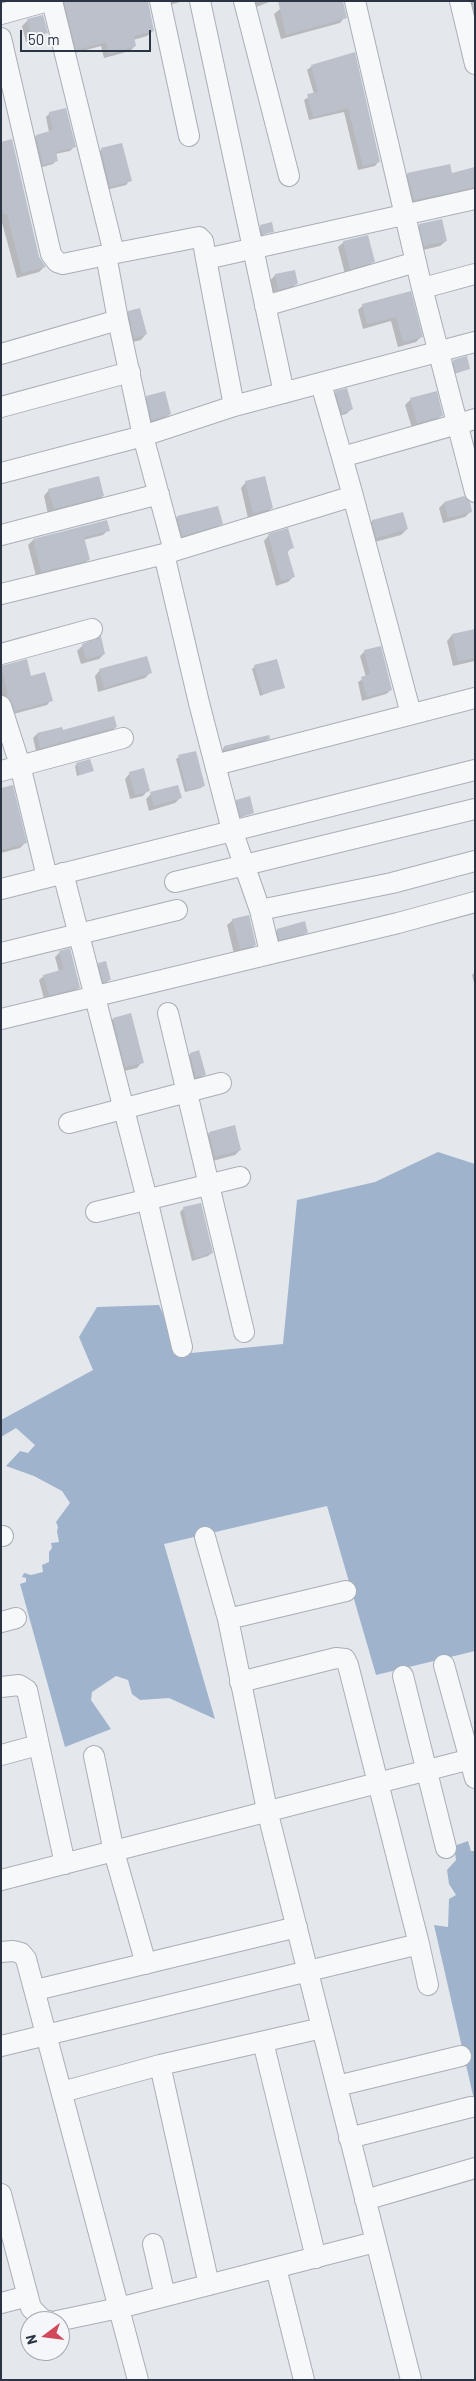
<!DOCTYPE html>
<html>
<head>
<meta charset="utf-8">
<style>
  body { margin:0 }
  #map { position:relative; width:476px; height:2381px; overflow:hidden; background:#e4e7ec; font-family:Barlow,sans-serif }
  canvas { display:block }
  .frame { position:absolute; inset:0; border:2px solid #2b3445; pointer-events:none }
  .north { position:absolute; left:20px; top:2311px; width:50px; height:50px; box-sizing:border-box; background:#f4f6f9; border:1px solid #a4a8b1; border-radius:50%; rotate:255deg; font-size:14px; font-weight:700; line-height:20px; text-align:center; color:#2b3445 }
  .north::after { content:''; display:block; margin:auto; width:18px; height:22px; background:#d1495b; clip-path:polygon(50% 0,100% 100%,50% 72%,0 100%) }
  .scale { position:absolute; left:20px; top:30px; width:131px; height:22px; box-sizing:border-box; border:2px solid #2b3445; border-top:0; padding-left:6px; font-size:15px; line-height:18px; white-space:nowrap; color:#2b3445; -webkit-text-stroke:4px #f4f6f9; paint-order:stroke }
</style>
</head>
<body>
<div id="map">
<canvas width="476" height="2381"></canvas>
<div class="frame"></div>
<div class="north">N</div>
<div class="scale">50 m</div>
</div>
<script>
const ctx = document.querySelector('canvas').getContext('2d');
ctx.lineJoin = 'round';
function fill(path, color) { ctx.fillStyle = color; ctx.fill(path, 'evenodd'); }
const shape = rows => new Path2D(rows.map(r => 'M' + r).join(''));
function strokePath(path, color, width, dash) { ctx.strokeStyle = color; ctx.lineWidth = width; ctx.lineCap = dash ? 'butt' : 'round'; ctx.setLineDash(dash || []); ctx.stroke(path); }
fill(shape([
  [438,1152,475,1164,475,1651,376,1675,327,1506,164,1544,215,1719,169,1698,140,1700,132,1694,128,1680,116,1676,92,1692,91,1700,111,1729,65,1747,20,1584,26,1582,26,1578,22,1577,24,1573,31,1575,43,1572,42,1565,49,1562,49,1552,52,1548,51,1543,59,1542,57,1531,58,1527,56,1522,70,1503,62,1491,34,1476,6,1466,20,1451,28,1453,35,1445,16,1428,1,1437,1,1420,93,1370,79,1337,97,1307,159,1305,181,1354,283,1344,297,1200,375,1182],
  [468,1841,471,1851,475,1851,475,2104,434,1925,448,1927,449,1899,456,1895,449,1884,447,1870,456,1860,454,1846]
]), '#9fb4cc');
fill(shape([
  [65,1,153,31,147,36,133,40,135,46,130,51,104,58,101,46,71,54,59,7],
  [165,1,183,1,167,6],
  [247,1,272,1,251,9],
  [468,1,475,1,475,22],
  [280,9,345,17,340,23,281,39,274,14],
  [28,20,46,32,41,38,26,42,22,26],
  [354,53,379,161,375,166,358,170,344,112,309,120,304,100,314,94,307,70,312,66],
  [50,113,74,147,70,151,55,154,57,160,53,164,39,168,32,140,36,136,49,132,46,117],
  [1,143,38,257,44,267,39,272,17,278,1,219],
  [121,144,130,180,126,185,106,190,97,154,101,150],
  [475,169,475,197,407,207,401,182,408,174,451,175],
  [420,225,446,241,440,246,419,251,414,230],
  [261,227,273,231,260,236,258,229],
  [344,242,373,261,368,267,345,274,338,247],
  [275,275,296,284,291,289,273,295,270,281],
  [410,293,421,337,416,342,398,347,391,321,363,329,358,310,363,305],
  [129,312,146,334,141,340,129,343,124,318],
  [454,361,469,369,454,374,451,364],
  [336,392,352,409,346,414,336,417,331,398],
  [147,397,170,414,165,419,147,425,142,402],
  [411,399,442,415,436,421,412,428,405,405],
  [246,482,272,508,266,513,248,518,241,488],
  [49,490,103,496,98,501,48,514,44,496],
  [444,503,471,511,465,517,443,523,439,508],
  [177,517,222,523,216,529,177,540,172,522],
  [372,521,407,529,401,535,371,543,367,527],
  [108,530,103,535,83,540,88,560,83,565,36,576,28,545,33,540],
  [269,535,292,547,287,553,293,577,288,582,276,586,264,541],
  [475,630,475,661,453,666,447,641,452,635],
  [83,645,104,654,99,659,81,664,77,651],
  [365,651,391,690,386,694,362,701,358,682,366,677,360,656],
  [1,666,30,677,51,700,47,705,10,715,1,701],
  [255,666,284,687,260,696,252,669],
  [100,670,151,672,145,678,98,692,95,676],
  [116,727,112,731,36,751,33,738,37,734],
  [268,738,263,744,219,755,224,747],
  [179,757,204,785,201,788,185,792,176,759],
  [77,764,92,771,77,776,75,766],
  [130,773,148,790,143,796,130,799,125,779],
  [1,789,25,843,20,848,1,853],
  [151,794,180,798,175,803,149,811,146,799],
  [237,801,253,813,238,818,235,803],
  [233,920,255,945,249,950,234,954,227,925],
  [277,930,306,932,301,938,274,944,272,935],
  [60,952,79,987,74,992,44,999,39,980,44,976,59,972,55,957],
  [99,964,109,980,104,985,98,987,94,969],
  [475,972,475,987,472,975],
  [130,1015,142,1062,137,1068,120,1072,108,1024,113,1019],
  [190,1054,205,1074,199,1080,190,1082,185,1059],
  [234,1127,240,1150,235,1155,209,1162,204,1139,209,1133],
  [184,1208,212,1253,208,1256,192,1261,180,1212]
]), '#0003');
fill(shape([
  [64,1,148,1,154,31,134,36,136,46,109,54,106,42,76,50],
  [278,1,343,1,347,18,286,35],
  [43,15,48,33,31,37,27,19],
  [355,52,380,162,363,166,348,108,313,117,307,94,318,92,311,65],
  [66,108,76,147,56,152,58,161,43,165,36,135,53,130,49,112],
  [12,139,39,257,46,267,22,273,7,214,4,215,1,206,1,142],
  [122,143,132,181,110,187,101,148],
  [450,164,452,173,475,167,475,187,414,200,407,173],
  [442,219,447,241,424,246,419,224],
  [272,222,274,232,262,234,260,225],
  [368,235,375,262,350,269,343,241],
  [295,270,298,284,278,290,275,274],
  [411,291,423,337,403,342,396,317,367,324,362,304],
  [140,308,147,334,134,338,128,311],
  [467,356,470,369,456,372,453,360],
  [347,388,353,409,342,413,335,391],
  [165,391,171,414,152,420,146,396],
  [437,391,443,416,417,423,410,398],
  [99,476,104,496,54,509,48,489],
  [265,476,273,508,253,513,245,481],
  [464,496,470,502,472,512,448,518,444,502],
  [218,506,223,524,182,536,177,516],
  [403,512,408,529,376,538,372,520],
  [107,520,110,531,84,537,90,560,41,572,33,539],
  [288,528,294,548,287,550,295,577,281,581,268,534],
  [475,629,475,658,458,661,452,634],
  [101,636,105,654,86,659,82,644],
  [381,646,392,690,367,697,361,677,370,674,364,650],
  [147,656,152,673,104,688,99,669],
  [27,659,31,676,45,672,53,701,15,711,12,702,6,696,8,695,1,666],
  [277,659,285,688,263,694,254,665],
  [114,716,117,727,40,748,37,733,62,727,63,730],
  [269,735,270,739,225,750,224,746],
  [196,751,205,786,187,790,178,755],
  [90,759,94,771,80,775,76,763],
  [144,768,150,791,135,795,129,772],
  [13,785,27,843,1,850,1,788],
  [178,785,182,798,154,806,150,792],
  [250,796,254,813,241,817,236,800],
  [249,915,256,945,240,949,232,919],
  [305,921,308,933,279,940,277,929],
  [70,948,80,988,49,995,43,975,64,969,59,951],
  [106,961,111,980,103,982,98,963],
  [131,1013,144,1063,125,1067,113,1018],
  [199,1050,206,1075,196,1077,190,1053],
  [235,1125,241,1150,215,1157,209,1132],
  [201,1203,213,1253,195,1258,183,1207]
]), '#bbc0ca');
const minor = shape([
  [52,1,114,253],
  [160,1,189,136],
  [200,1,284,393],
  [244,1,289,176],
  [355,1,421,284,475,492],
  [460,1,475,64],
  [1,14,48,1],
  [1,38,51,254,57,262,63,264,106,255],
  [206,259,234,406],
  [423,288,475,274],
  [265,306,416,262],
  [118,320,143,436,174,551],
  [1,354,118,320,106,255,199,237,203,241,206,259,475,199],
  [321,384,342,457],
  [1,407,130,372],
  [1,473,143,436,234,406,475,342],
  [353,496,411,714],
  [1,535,159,494],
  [164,554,199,703,232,830,260,910,270,952],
  [1,594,164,554,353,496,342,457,475,419],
  [1,654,92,629],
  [1,706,20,765,47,877],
  [215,765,475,698],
  [1,771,123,738],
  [63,873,147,1199,182,1347],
  [175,882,475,809],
  [1,889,475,770],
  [260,910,392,883,475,861],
  [1,953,177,910],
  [168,1013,244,1332],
  [1,1019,398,923,475,902],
  [69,1123,221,1083],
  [96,1212,240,1177],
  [1,1536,3,1536],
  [205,1537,228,1619,267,1810,411,2380],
  [228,1619,346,1591],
  [1,1622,16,1618],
  [444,1665,475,1778],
  [403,1676,446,1848],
  [1,1687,19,1685,27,1690,65,1864],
  [1,1755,38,1745],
  [94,1756,114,1852,146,1964],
  [1,1880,475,1758],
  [419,1944,428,1985],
  [1,1952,13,1951,21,1953,26,1959,138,2380],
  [36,1990,297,1927],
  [263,2042,316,2258],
  [1,2046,419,1944,348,1665,345,1659,336,1658,240,1682],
  [160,2065,209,2285],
  [337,2086,461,2056],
  [62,2092,160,2065,322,2028],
  [349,2138,471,2107],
  [1,2194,31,2308,43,2320,49,2321],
  [365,2200,475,2168],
  [153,2244,165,2296],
  [276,2268,304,2380],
  [1,2303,28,2296],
  [57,2321,119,2308,375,2242]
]);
strokePath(minor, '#a9aeb7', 22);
strokePath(minor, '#f7f8fa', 20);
</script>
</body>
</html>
